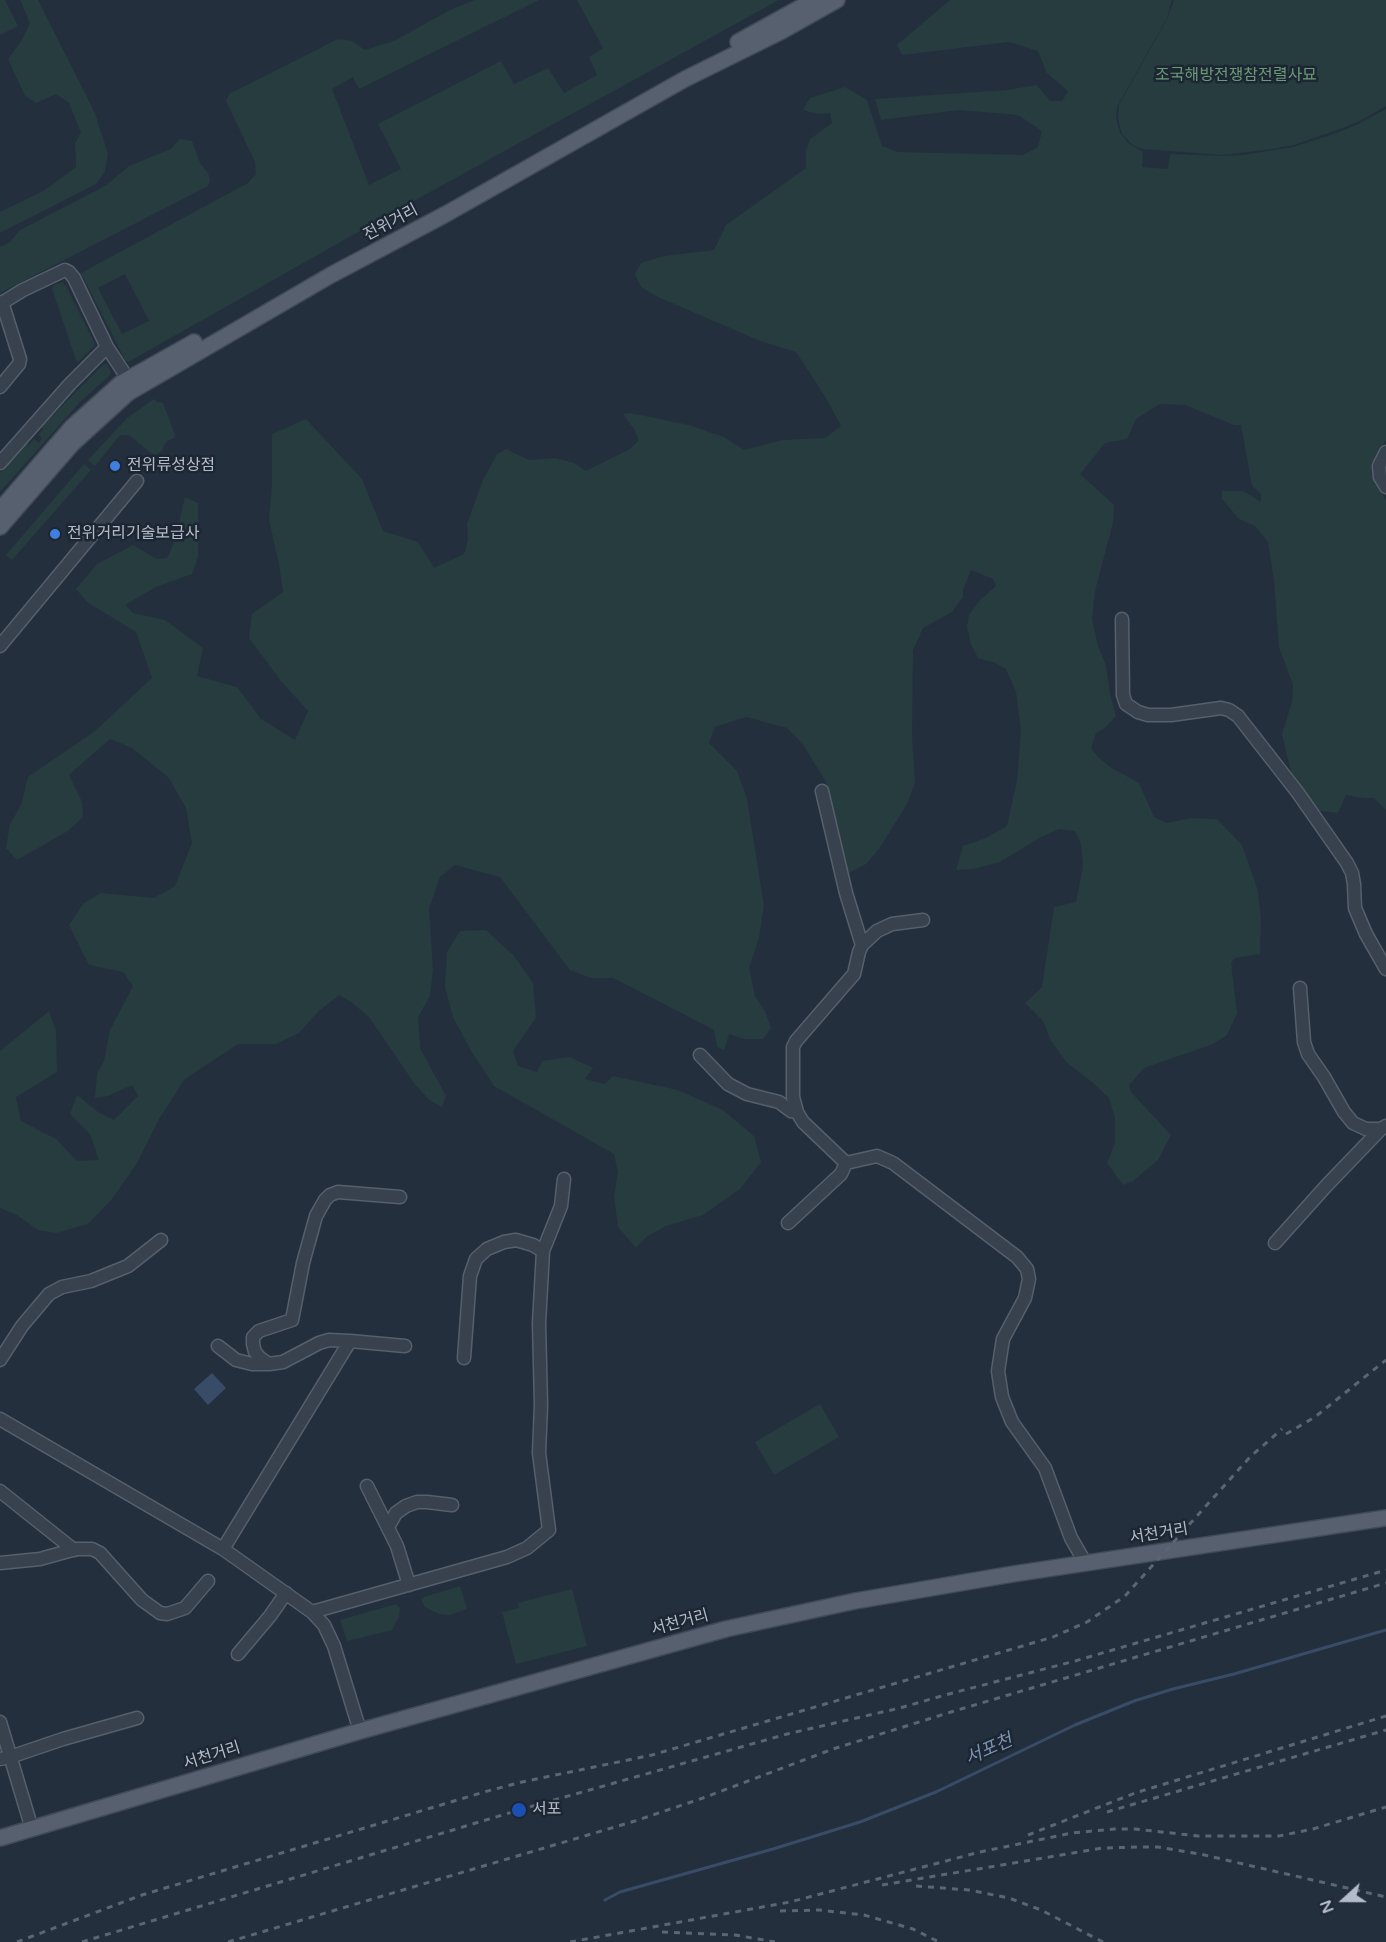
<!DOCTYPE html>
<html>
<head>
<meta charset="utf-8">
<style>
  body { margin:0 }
  #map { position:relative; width:1386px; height:1942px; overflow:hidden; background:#242f3e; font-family:"Varela Round",sans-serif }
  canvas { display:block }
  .north { position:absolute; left:1314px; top:1870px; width:60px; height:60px; -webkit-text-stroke:4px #1d2633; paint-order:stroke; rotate:249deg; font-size:16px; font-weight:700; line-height:24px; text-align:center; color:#b4bcc9 }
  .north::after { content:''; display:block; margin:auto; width:21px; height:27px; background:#b4bcc9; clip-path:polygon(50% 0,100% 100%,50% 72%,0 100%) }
</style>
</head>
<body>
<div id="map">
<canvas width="1386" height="1942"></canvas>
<div class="north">N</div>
</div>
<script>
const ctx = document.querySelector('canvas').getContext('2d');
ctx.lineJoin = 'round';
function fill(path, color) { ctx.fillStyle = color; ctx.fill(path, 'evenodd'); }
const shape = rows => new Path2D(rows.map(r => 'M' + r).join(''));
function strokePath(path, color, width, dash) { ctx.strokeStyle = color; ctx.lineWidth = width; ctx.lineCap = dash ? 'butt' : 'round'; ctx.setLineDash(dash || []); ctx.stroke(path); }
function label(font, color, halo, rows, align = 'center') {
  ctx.font = font + ' "Varela Round","Noto Sans KR",sans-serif'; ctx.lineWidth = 5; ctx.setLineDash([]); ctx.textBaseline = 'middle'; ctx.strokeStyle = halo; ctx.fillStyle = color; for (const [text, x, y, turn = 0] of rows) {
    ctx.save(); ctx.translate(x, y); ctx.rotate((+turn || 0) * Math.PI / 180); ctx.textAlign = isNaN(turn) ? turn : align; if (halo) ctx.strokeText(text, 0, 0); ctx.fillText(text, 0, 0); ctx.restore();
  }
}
fill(shape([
  [0,0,5,0,18,26,0,35],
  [20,0,38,0,95,113,108,154,105,171,96,184,0,233,0,212,45,190,76,167,75,143,81,133,69,103,56,94,36,103,25,96,8,59,22,40,30,23],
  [475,0,539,0,359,89,353,77,332,89,369,185,401,169,378,124,501,61,514,84,548,68,564,93,597,75,589,57,603,48,577,0,779,0,390,214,130,361,128,362,125,360,81,273,248,183,256,174,255,162,226,101,229,94,338,39,352,41,365,50,394,41,450,10],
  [125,274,149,321,122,334,98,288],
  [950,0,1172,0,1167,18,1117,107,1116,117,1120,133,1128,143,1143,152,1142,167,1168,169,1170,154,1223,156,1243,155,1293,147,1337,133,1358,124,1386,109,1386,440,1376,457,1374,477,1386,501,1386,810,1374,798,1363,798,1346,795,1338,813,1320,811,1314,805,1291,772,1282,734,1292,702,1293,685,1279,647,1274,581,1268,542,1255,526,1239,519,1222,499,1222,491,1243,491,1261,502,1261,494,1252,486,1241,425,1234,425,1185,405,1160,404,1136,419,1127,439,1105,443,1080,474,1114,505,1113,523,1095,591,1092,619,1098,646,1106,665,1110,694,1116,716,1105,728,1096,733,1091,748,1098,757,1110,767,1139,783,1154,817,1167,823,1191,818,1217,819,1242,845,1258,891,1261,920,1260,954,1235,958,1231,963,1237,1013,1227,1035,1213,1044,1144,1068,1129,1085,1131,1092,1171,1135,1158,1160,1133,1181,1123,1185,1107,1163,1115,1143,1115,1118,1109,1098,1092,1082,1067,1063,1051,1041,1043,1021,1025,1003,1042,987,1054,907,1076,902,1083,867,1081,844,1075,831,1059,829,1041,837,1000,862,973,869,956,870,963,846,986,838,1007,826,1017,780,1021,731,1016,692,1006,669,993,662,978,658,971,644,967,626,969,615,979,601,996,586,993,579,971,570,963,590,963,597,952,612,923,628,913,650,912,736,915,783,907,804,879,849,866,864,849,873,826,782,802,743,787,728,746,717,715,727,709,743,737,771,747,799,764,906,759,938,749,968,755,996,765,1011,771,1028,763,1039,744,1039,729,1034,724,1050,717,1047,714,1030,664,1004,613,978,591,978,570,970,500,877,455,865,440,877,429,908,433,970,430,996,418,1017,420,1048,446,1096,442,1107,429,1100,414,1083,369,1017,351,1002,339,995,318,1012,299,1033,276,1044,238,1044,185,1079,159,1119,137,1163,112,1199,88,1224,56,1233,38,1230,17,1215,0,1208,0,1051,49,1011,56,1031,57,1072,16,1097,21,1121,56,1139,77,1161,99,1160,90,1134,70,1114,77,1095,98,1112,114,1120,138,1096,132,1085,108,1096,95,1098,97,1074,104,1061,110,1030,133,986,123,972,89,965,69,925,84,903,101,893,154,898,175,886,192,843,186,808,169,778,132,748,110,739,69,775,82,802,83,817,68,831,17,860,6,848,10,824,21,805,28,777,95,731,152,678,136,632,87,602,76,589,97,564,133,545,157,559,167,558,174,543,185,497,198,503,198,556,192,574,156,587,125,605,133,613,165,620,203,648,197,676,237,687,261,719,295,740,308,711,281,681,249,638,252,614,283,592,279,564,269,520,272,484,272,434,306,419,362,479,383,531,418,542,434,568,464,554,468,540,467,524,483,480,497,454,506,449,529,460,555,458,574,463,586,471,630,449,639,440,634,429,623,414,630,413,689,425,724,437,744,450,783,440,825,438,841,426,826,398,796,352,760,341,658,297,641,287,635,274,641,263,664,256,714,250,726,225,806,168,806,150,810,139,832,123,830,113,818,114,803,110,810,98,845,87,867,100,882,146,898,152,1023,155,1038,147,1042,131,1018,115,959,110,881,120,875,99,1007,90,1037,85,1050,101,1062,101,1068,91,1047,73,1038,51,1009,42,902,55,897,45],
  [1174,0,1386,0,1386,106,1358,122,1337,130,1294,145,1272,149,1224,155,1142,149,1133,145,1122,134,1120,127,1118,118,1119,105,1167,19],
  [180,139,192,141,200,163,208,173,210,181,208,186,0,293,0,247,10,242,20,230,105,186,129,166,171,149],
  [63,282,66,286,94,342,95,345,78,362,76,360,52,289,54,285],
  [104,364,107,364,110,370,111,374,109,376,81,401,0,492,0,473,26,443,29,445,34,439,39,443,42,438,38,435,44,429,41,427],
  [154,399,157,402,163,403,175,435,174,438,167,441,164,445,162,451,155,456,129,435,120,435,95,466,88,460,127,418],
  [84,464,91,470,12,560,6,555],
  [486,930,514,956,533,983,536,1018,513,1051,518,1066,537,1072,542,1061,570,1057,593,1068,585,1079,605,1084,613,1076,678,1090,723,1110,754,1136,761,1162,740,1189,703,1215,666,1226,646,1237,636,1248,618,1227,614,1196,618,1172,614,1154,494,1086,471,1051,453,1017,445,987,447,952,460,931],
  [820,1404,839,1437,774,1475,755,1442],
  [460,1586,467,1609,450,1615,439,1614,425,1607,421,1600,424,1597],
  [572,1589,587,1646,516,1664,502,1612,519,1608,518,1603],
  [396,1604,400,1608,399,1617,392,1630,347,1641,340,1620]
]), '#263c3f');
fill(shape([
  [212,1373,226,1388,208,1405,194,1389]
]), '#394c67');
strokePath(shape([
  [605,1900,620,1892,773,1849,860,1822,936,1792,1075,1725,1134,1701,1173,1689,1234,1674,1386,1630]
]), '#394c67', 3);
const minor = shape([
  [0,304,23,290,65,270,69,272,74,278,107,347,128,379],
  [0,387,19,364,20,359,2,302],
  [1386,452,1379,466,1380,477,1386,487],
  [0,463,70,384,107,347],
  [1122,619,1123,695,1126,704,1138,712,1148,715,1171,715,1221,708,1229,710,1238,716,1298,793,1347,863,1352,873,1354,884,1355,908,1366,934,1386,969],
  [0,646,137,481],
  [822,791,846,893,862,945],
  [923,920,892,924,877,931,862,945,859,952,854,974,796,1041,793,1047,793,1097,797,1112,803,1122,846,1163,877,1156,893,1163,1017,1257,1027,1269,1029,1279,1025,1298,1003,1339,998,1371,1002,1397,1012,1422,1045,1468,1071,1538,1086,1564],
  [1300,988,1304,1042,1308,1054,1324,1077,1344,1112,1353,1123,1366,1129,1381,1129,1386,1126],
  [700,1055,728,1084,747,1094,779,1102,791,1111,797,1112],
  [788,1223,841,1174,846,1163],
  [1275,1243,1327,1185,1381,1129],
  [543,1251,561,1206,564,1179],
  [218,1346,236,1360,252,1364,269,1364,283,1362,319,1343,329,1340,350,1341],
  [0,1360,22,1326,49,1294,62,1287,91,1281,128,1266,161,1240],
  [269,1364,260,1358,255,1352,253,1344,253,1337,259,1331,292,1320,303,1263,316,1216,325,1200,330,1195,338,1192,400,1197],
  [0,1419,223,1549,312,1612,324,1625,334,1646,360,1731],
  [367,1486,397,1546,409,1585],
  [0,1491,74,1550],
  [388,1527,396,1513,406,1506,417,1502,427,1502,452,1505],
  [223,1549,350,1341,405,1346],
  [0,1563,40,1559,76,1549,92,1549,100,1553,142,1600,160,1613,167,1614,185,1608,208,1581],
  [312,1612,507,1557,527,1548,549,1530,539,1453,541,1405,539,1323,543,1251,533,1245,516,1240,504,1242,487,1249,476,1259,470,1276,464,1358],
  [238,1654,270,1616,286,1593],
  [0,1722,32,1829],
  [0,1759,10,1757,63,1739,137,1718]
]);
const major = shape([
  [738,42,814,0],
  [0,510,72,427,121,383,194,342],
  [0,527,72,444,128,393,331,275,446,214,685,79,782,31,837,0],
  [0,1838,360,1731,726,1629,855,1601,1013,1574,1386,1518]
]);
strokePath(minor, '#565f6c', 15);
strokePath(major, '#414a57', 18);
strokePath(minor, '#38414e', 12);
strokePath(major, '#56606e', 15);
strokePath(shape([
  [1286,1434,1315,1417,1386,1360],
  [1107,1812,1386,1730],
  [1028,1835,1135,1793,1386,1716],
  [882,1885,1103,1848,1141,1847,1158,1847,1200,1854,1386,1897],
  [916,1886,969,1890,1009,1898,1041,1910,1103,1942],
  [780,1911,819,1910,864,1915,913,1929,939,1942],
  [662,1932,735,1935,775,1942],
  [17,1942,142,1895,484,1792,522,1782,652,1755,1053,1637,1087,1622,1125,1596,1250,1457,1282,1429],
  [82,1942,519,1810,787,1734,900,1708,945,1695,1075,1661,1386,1570],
  [228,1942,635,1821,703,1798,833,1749,951,1712,1386,1583],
  [570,1942,790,1902,980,1852,1072,1833,1114,1829,1135,1829,1198,1836,1279,1836,1313,1829,1386,1807]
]), '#5a6575', 3, [6, 6]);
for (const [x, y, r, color] of [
  [115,466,6,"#3f7fe0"],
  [55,534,6,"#3f7fe0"],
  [519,1810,8,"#1a4fb4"]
]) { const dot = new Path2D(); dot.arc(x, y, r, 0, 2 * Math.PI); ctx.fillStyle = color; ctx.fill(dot); strokePath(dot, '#1d2633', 2); }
label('16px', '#6b9a76', '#1d2633', [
  ["조국해방전쟁참전렬사묘",1236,76]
]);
label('16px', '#b4bcc9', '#1d2633', [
  ["전위거리",391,223,-28],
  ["서천거리",1159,1534,-9],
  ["서천거리",680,1623,-15],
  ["서천거리",212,1756,-17]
]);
label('16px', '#b4bcc9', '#1d2633', [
  ["전위류성상점",127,466],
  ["전위거리기술보급사",67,534],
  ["서포",532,1810]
], 'left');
label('italic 18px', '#7c92b1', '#1d2633', [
  ["서포천",989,1750,-24]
]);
</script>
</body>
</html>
